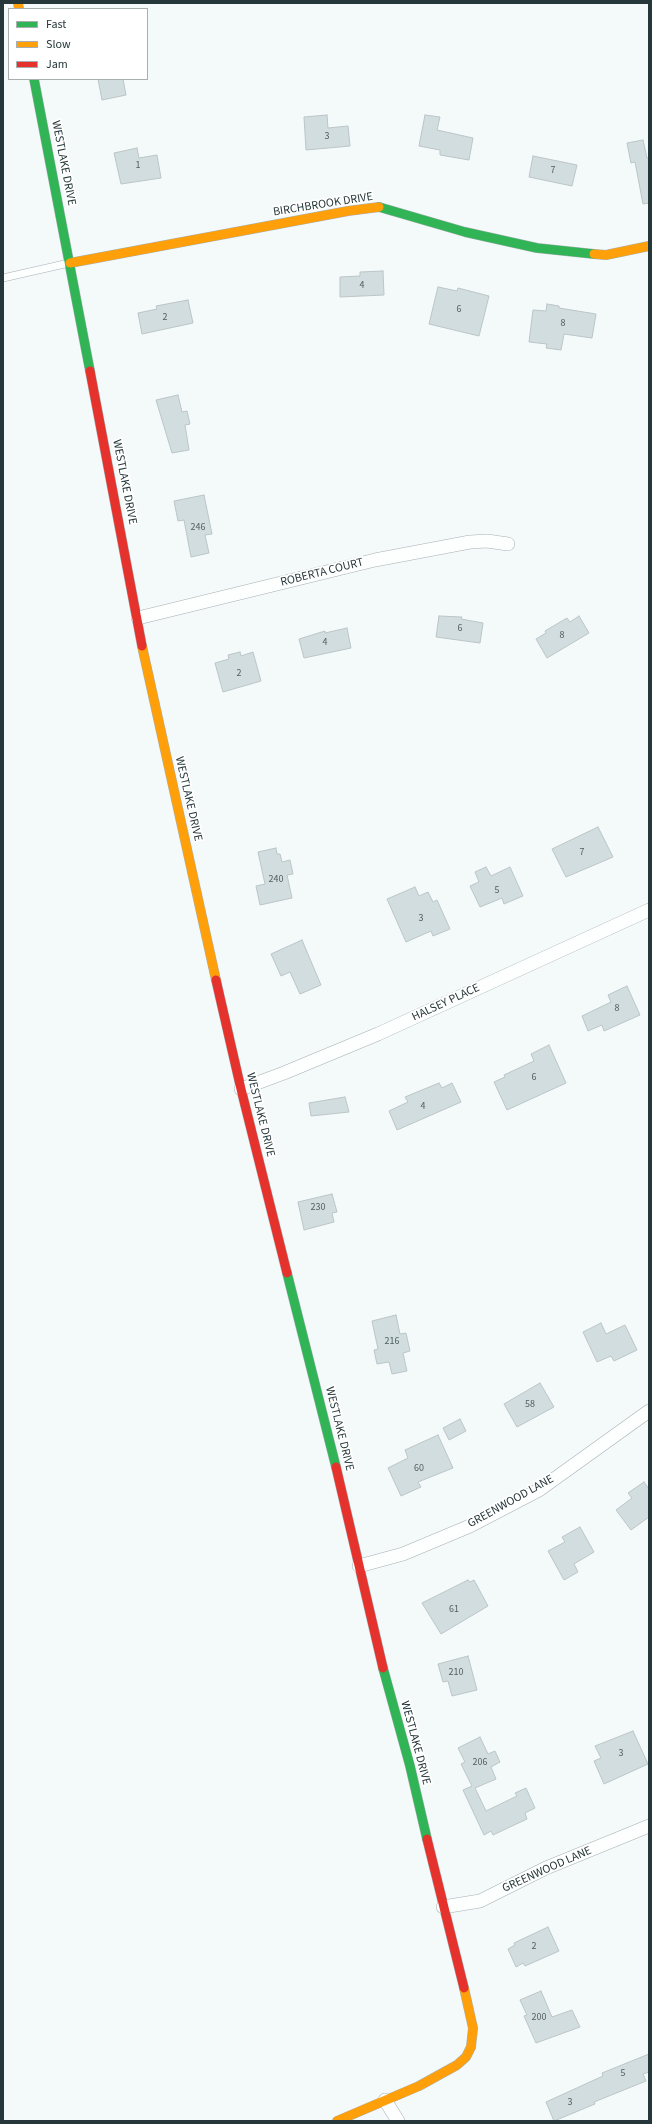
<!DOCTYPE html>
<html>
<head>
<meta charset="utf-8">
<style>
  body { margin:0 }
  #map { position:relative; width:652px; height:2124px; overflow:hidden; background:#f4f9f9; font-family:"Source Sans 3",sans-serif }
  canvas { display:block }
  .frame { position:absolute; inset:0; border:4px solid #25373a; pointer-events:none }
  .legend { position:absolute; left:8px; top:8px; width:140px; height:72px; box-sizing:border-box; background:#fff; border:1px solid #a8afb0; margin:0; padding:5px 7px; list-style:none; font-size:12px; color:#25373a }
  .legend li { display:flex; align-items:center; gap:8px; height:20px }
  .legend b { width:20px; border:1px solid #a8afb0 }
</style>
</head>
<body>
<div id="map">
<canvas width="652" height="2124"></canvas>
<div class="frame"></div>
<ul class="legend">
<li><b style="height:5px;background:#30b455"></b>Fast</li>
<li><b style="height:5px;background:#ff9f0a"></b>Slow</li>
<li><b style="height:5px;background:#e5322d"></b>Jam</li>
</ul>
</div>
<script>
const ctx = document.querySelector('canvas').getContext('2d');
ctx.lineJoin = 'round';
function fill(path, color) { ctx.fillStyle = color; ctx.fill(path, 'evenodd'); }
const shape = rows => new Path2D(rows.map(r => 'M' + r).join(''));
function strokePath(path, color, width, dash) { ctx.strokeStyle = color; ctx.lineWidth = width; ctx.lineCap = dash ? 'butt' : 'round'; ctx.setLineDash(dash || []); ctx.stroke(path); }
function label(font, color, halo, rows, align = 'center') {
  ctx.font = font + ' "Source Sans 3",sans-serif'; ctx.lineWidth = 3.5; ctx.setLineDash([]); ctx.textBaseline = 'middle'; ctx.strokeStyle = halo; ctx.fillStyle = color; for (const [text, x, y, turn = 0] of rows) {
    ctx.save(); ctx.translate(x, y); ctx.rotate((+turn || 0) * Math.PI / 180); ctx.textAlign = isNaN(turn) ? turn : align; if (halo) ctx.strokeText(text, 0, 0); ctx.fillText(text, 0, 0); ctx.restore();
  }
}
const building = shape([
  [98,79,123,79,126,95,102,100,98,79],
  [327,115,328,128,348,126,350,146,306,150,304,117,327,115],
  [425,115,440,117,437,130,473,138,469,160,440,155,440,150,419,146,425,115],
  [643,140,647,158,649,158,649,203,643,204,635,162,631,163,627,143,643,140],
  [137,148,139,158,157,155,161,178,121,184,114,153,137,148],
  [533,156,577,165,572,186,529,177,533,156],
  [383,271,384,295,340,297,340,277,360,276,360,272,383,271],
  [438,287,457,291,458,288,489,296,479,336,429,324,438,287],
  [188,300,193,323,142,334,138,313,157,309,156,306,188,300],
  [547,304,559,306,559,308,596,314,592,338,564,334,561,350,546,348,547,344,529,342,533,310,546,311,547,304],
  [178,395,182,412,187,411,190,424,185,425,189,450,172,453,156,400,178,395],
  [204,495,212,534,205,535,209,553,191,557,184,520,178,521,174,501,204,495],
  [439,616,462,617,461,619,483,623,480,643,436,637,439,616],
  [579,616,589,633,547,658,536,639,546,633,545,631,567,618,570,622,579,616],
  [347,628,351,648,304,658,299,639,325,631,325,633,347,628],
  [240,652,241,656,253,652,261,681,223,692,215,663,229,659,228,655,240,652],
  [598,827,613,857,566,877,552,849,598,827],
  [276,848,277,854,280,854,282,862,290,860,293,874,287,875,292,898,260,905,256,886,265,884,258,852,276,848],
  [486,867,491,876,510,867,523,896,504,904,502,898,480,907,470,886,479,882,475,872,486,867],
  [415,887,419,896,428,892,433,902,437,900,450,929,433,936,431,931,406,942,387,899,415,887],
  [302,940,321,985,300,994,290,972,281,976,271,954,302,940],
  [627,986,640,1015,604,1031,602,1025,588,1031,582,1016,611,1002,608,995,627,986],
  [549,1045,566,1083,507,1110,494,1082,505,1077,504,1075,534,1061,531,1054,549,1045],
  [439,1083,442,1088,452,1083,461,1102,397,1130,389,1111,408,1102,405,1097,439,1083],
  [345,1097,349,1112,311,1116,309,1103,345,1097],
  [332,1194,337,1212,332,1213,334,1222,304,1230,298,1202,332,1194],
  [396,1315,400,1334,406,1333,410,1351,403,1353,407,1371,392,1374,389,1362,377,1364,374,1350,378,1349,372,1321,396,1315],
  [601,1323,606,1334,625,1325,637,1350,614,1361,611,1356,597,1362,583,1332,601,1323],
  [540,1383,554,1407,517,1427,504,1404,540,1383],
  [460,1419,466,1431,449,1440,443,1428,460,1419],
  [438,1435,453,1468,418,1482,421,1487,401,1496,388,1468,408,1458,405,1450,438,1435],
  [644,1482,649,1489,649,1517,631,1530,616,1510,632,1498,628,1493,644,1482],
  [580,1527,594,1552,574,1564,578,1572,564,1580,548,1551,565,1542,562,1537,580,1527],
  [468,1580,470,1582,474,1580,488,1606,441,1634,422,1603,468,1580],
  [468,1656,477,1690,452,1696,448,1681,443,1682,438,1664,468,1656],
  [633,1731,648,1764,604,1784,594,1761,601,1758,595,1746,633,1731],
  [480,1737,488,1754,495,1751,500,1762,491,1767,496,1779,475,1788,486,1811,517,1796,515,1793,526,1788,535,1808,525,1813,527,1819,493,1835,491,1831,484,1835,463,1790,472,1786,461,1764,465,1762,458,1748,480,1737],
  [548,1927,559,1951,525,1966,523,1963,516,1967,508,1949,515,1945,514,1943,548,1927],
  [541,1991,552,2017,572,2010,580,2027,536,2043,524,2016,527,2015,520,2000,541,1991],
  [649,2054,649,2072,643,2074,646,2081,594,2102,595,2104,554,2121,546,2102,603,2076,602,2073,649,2054]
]);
fill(building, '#d2dddf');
strokePath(building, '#bbc5c7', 1);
const lane = shape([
  [3,278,69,263]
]);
const street = shape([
  [138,618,375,560,470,542,487,541,508,544],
  [241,1089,284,1073,378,1034,649,910],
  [359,1566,403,1554,470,1526,539,1490,649,1411],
  [443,1907,480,1901,546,1868,649,1826],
  [385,2100,398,2121]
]);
const fast = shape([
  [34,79,90,371],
  [379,207,465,232,537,248,594,254],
  [287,1273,336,1467],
  [383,1668,410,1766,427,1839]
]);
const slow = shape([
  [18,3,19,9],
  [594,254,606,255,649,246],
  [70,263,348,211,379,207],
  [142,646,216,980],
  [337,2121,419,2086,457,2065,466,2057,471,2047,473,2028,464,1988]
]);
const jam = shape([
  [90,371,142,646],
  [216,980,241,1089,287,1273],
  [336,1467,383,1668],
  [427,1839,464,1988]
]);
strokePath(lane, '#a6b1b3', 8);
strokePath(street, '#a6b1b3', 14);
strokePath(fast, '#a6b1b3', 10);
strokePath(slow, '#a6b1b3', 10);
strokePath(jam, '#a6b1b3', 10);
strokePath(lane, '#fdfefe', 7);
strokePath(street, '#fdfefe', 13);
strokePath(fast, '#30b455', 9);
strokePath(slow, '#ff9f0a', 9);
strokePath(jam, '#e5322d', 9);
label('10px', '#506063', null, [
  ["3",327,137],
  ["1",138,166],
  ["7",553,171],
  ["4",362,286],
  ["6",459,310],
  ["2",165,318],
  ["8",563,324],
  ["246",198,528],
  ["6",460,629],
  ["8",562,636],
  ["4",325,643],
  ["2",239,674],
  ["7",582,853],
  ["240",276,880],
  ["5",497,891],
  ["3",421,919],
  ["8",617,1009],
  ["6",534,1078],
  ["4",423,1107],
  ["230",318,1208],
  ["216",392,1342],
  ["58",530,1405],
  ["60",419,1469],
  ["61",454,1610],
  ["210",456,1673],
  ["3",621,1754],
  ["206",480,1763],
  ["2",534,1947],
  ["200",539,2018],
  ["5",623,2074],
  ["3",570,2103]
]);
label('12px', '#25373a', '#fff', [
  ["WESTLAKE DRIVE",63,163,79],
  ["BIRCHBROOK DRIVE",323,205,-9],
  ["WESTLAKE DRIVE",124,482,79],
  ["ROBERTA COURT",322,573,-14],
  ["WESTLAKE DRIVE",188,799,77],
  ["HALSEY PLACE",446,1003,-25],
  ["WESTLAKE DRIVE",260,1115,76],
  ["WESTLAKE DRIVE",339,1429,76],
  ["GREENWOOD LANE",511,1502,-29],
  ["WESTLAKE DRIVE",415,1743,75],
  ["GREENWOOD LANE",547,1870,-24]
]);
</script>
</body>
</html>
